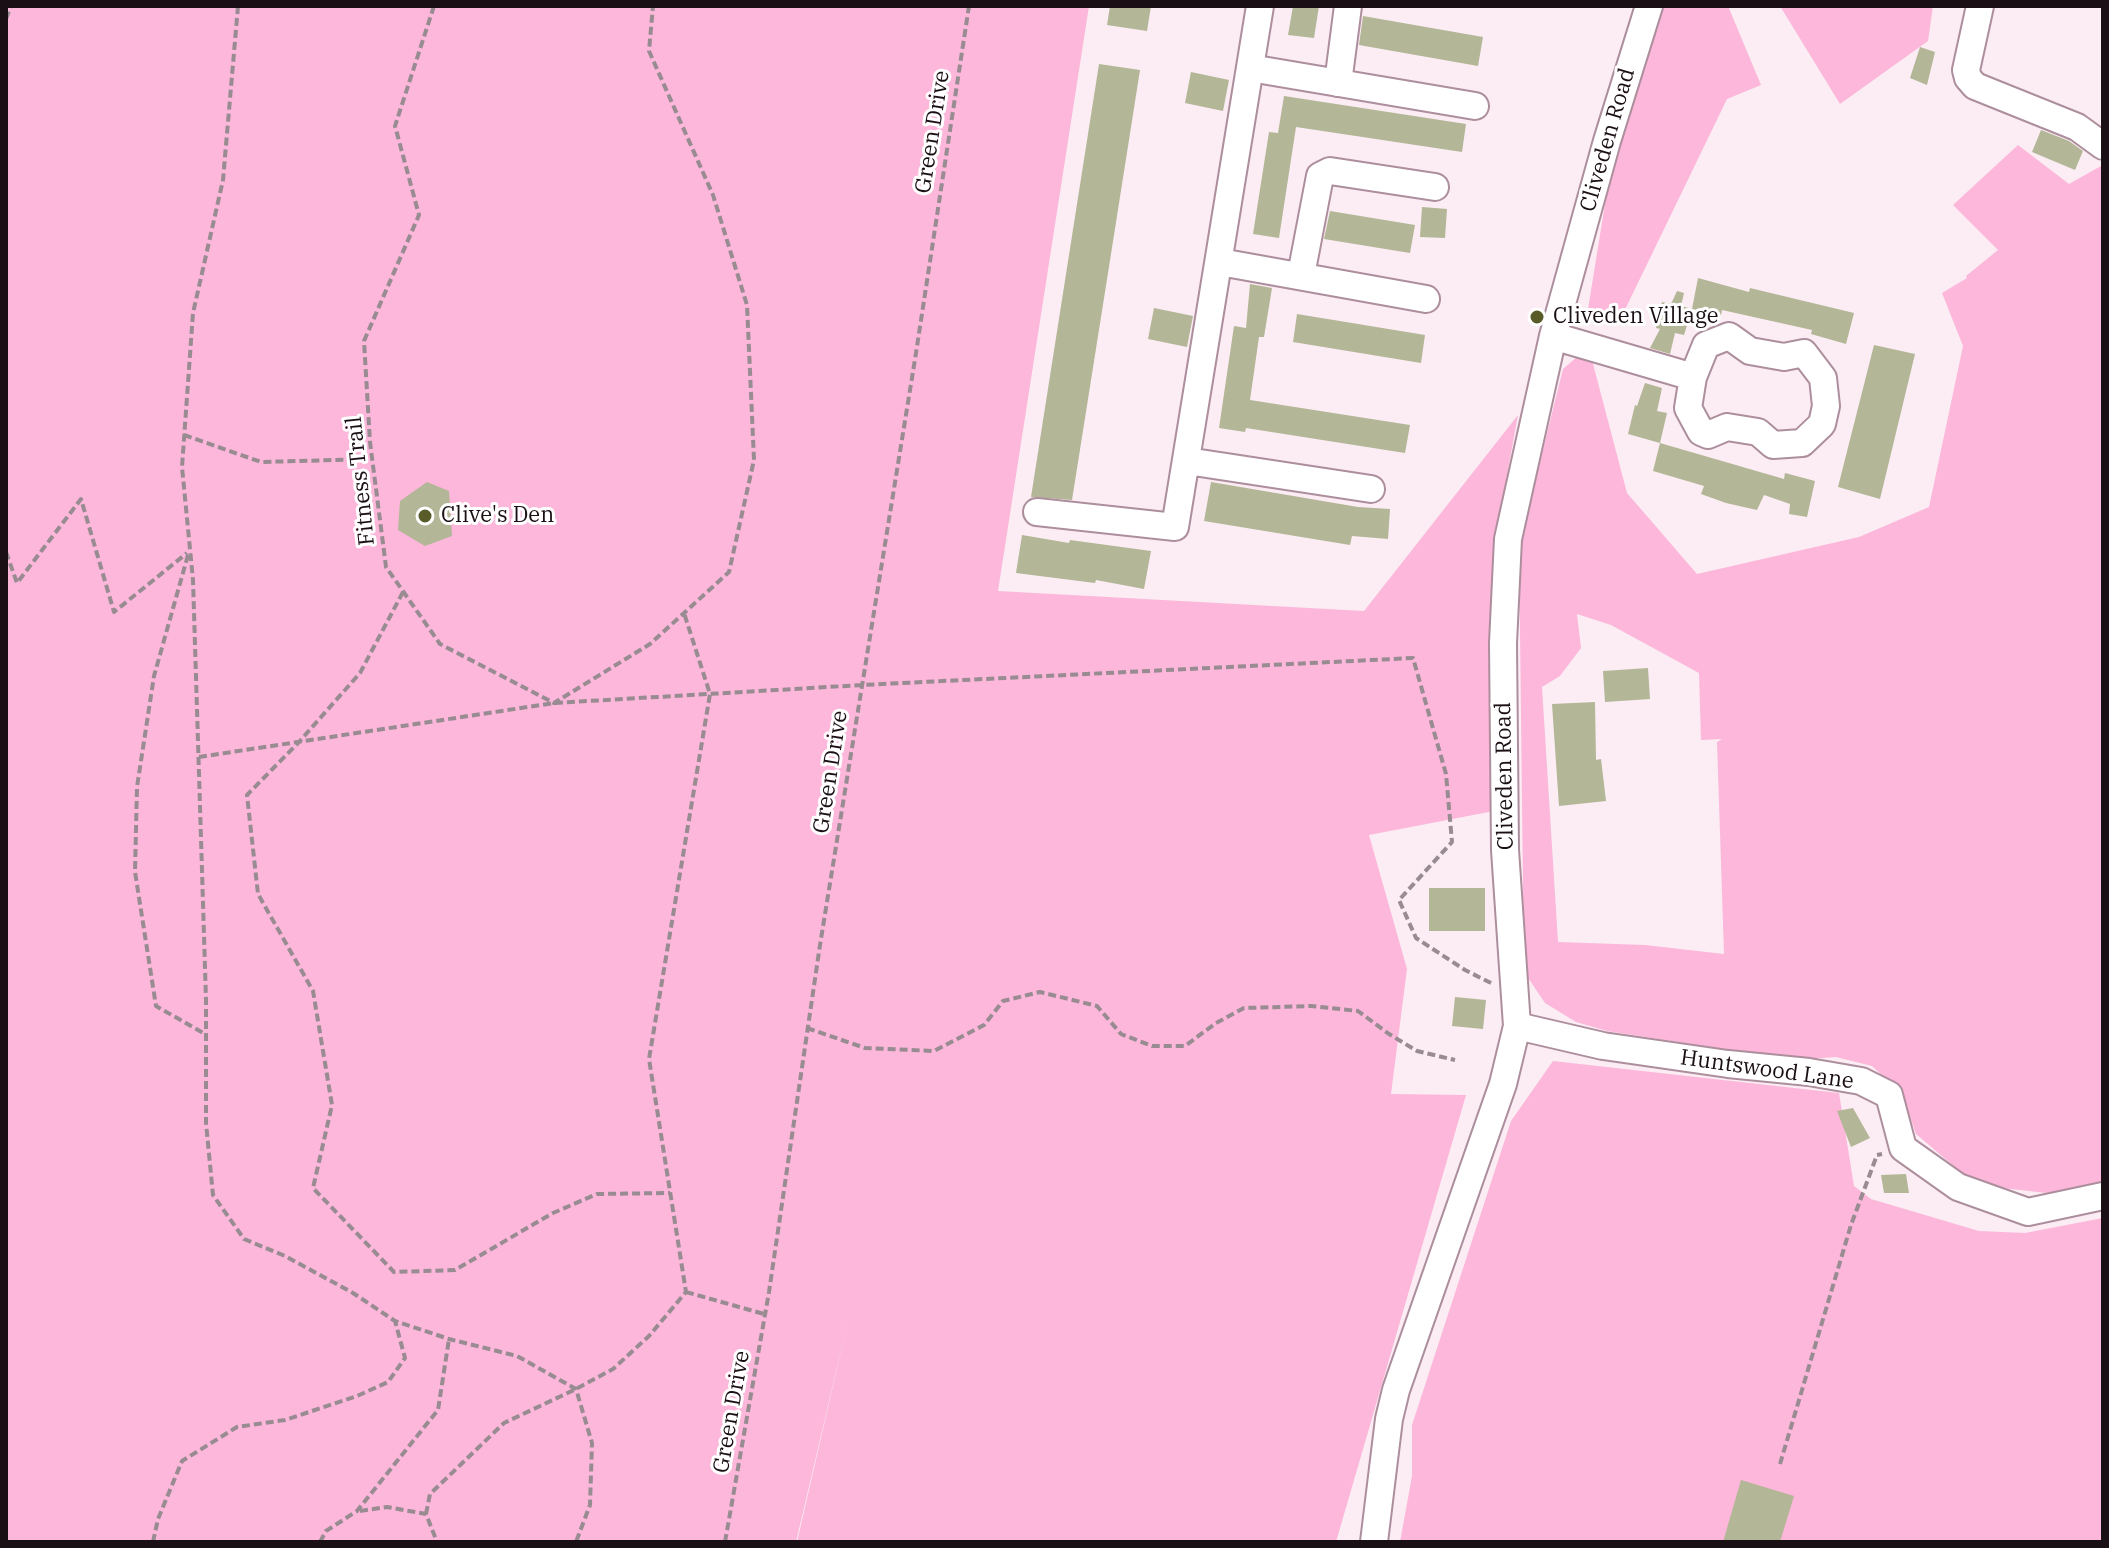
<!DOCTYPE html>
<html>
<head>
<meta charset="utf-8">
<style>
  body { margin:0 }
  #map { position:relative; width:2109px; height:1548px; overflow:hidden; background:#fbedf3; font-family:"IBM Plex Serif",serif }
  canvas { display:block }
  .frame { position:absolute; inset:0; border:8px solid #1a0f15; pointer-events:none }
</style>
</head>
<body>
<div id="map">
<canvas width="2109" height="1548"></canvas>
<div class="frame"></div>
</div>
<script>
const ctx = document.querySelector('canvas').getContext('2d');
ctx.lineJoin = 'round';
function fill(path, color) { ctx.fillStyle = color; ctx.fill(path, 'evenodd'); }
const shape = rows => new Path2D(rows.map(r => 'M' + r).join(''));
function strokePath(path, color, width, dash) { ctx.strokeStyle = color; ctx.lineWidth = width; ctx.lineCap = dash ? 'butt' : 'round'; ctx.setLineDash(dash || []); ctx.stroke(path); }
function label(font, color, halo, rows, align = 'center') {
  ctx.font = font + ' "IBM Plex Serif",serif'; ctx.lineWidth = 6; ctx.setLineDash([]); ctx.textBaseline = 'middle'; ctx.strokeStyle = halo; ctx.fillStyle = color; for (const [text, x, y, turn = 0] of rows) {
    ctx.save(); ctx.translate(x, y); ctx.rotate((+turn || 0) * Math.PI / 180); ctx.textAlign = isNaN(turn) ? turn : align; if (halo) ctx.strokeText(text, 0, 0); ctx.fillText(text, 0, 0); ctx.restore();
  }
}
fill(shape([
  [6,6,1089,6,998,591,1364,611,1518,415,1494,546,1490,690,1494,811,1369,835,1407,969,1391,1094,1466,1095,1336,1542,797,1542,849,1316,796,1542,6,1542],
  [1637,6,1728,6,1761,85,1727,99,1620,320,1588,309],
  [1780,6,1933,6,1928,41,1840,104],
  [2018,145,2069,184,2101,166,2103,167,2103,1182,2055,1194,1976,1185,1916,1134,1902,1094,1872,1066,1836,1057,1794,1060,1607,1031,1576,1022,1545,1003,1524,972,1519,546,1563,369,1578,356,1592,360,1627,493,1697,574,1859,537,1929,507,1963,346,1942,293,1967,278,1966,276,1998,250,1953,205],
  [1577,614,1611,625,1699,673,1701,740,1722,739,1717,742,1724,954,1645,945,1558,942,1542,687,1560,676,1581,648],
  [1553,1061,1839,1093,1854,1186,1871,1199,1979,1231,2025,1233,2103,1218,2103,1542,1400,1542,1412,1476,1412,1425,1511,1121]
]), '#fcb7da');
fill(shape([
  [1110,6,1151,6,1147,31,1107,25],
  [1293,6,1319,6,1314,38,1288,35],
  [1363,16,1483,37,1478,66,1359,45],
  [1920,47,1935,52,1927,85,1910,78],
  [1099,64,1140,70,1108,273,1072,500,1031,497],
  [1191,72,1229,80,1223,111,1185,103],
  [1284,96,1466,124,1462,152,1296,127,1279,238,1253,234,1269,132,1278,133],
  [2041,130,2069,141,2083,151,2075,170,2032,152],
  [1422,207,1447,209,1445,238,1420,237],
  [1330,211,1415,225,1410,253,1324,239],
  [1698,278,1749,292,1750,288,1854,313,1846,344,1811,334,1812,330,1722,310,1721,315,1692,309],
  [1250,284,1272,288,1264,337,1259,337,1250,400,1410,425,1405,453,1246,428,1245,432,1219,428,1234,326,1246,328],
  [1677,291,1684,293,1681,306,1692,309,1684,335,1675,333,1670,354,1650,348,1660,329,1656,328,1662,302,1671,304],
  [1154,308,1193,316,1187,347,1148,339],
  [1297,314,1425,335,1421,363,1293,342],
  [1874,345,1915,354,1880,499,1838,487],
  [1645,383,1662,388,1657,411,1667,413,1660,443,1628,434,1635,405,1637,406],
  [1660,443,1784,479,1785,473,1815,481,1807,517,1789,514,1790,504,1764,495,1757,510,1726,503,1701,494,1704,486,1653,471],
  [427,482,449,491,452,536,425,546,398,530,400,501],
  [1211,482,1358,507,1390,509,1388,539,1352,536,1350,545,1204,521],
  [1022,535,1069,543,1070,540,1151,551,1144,589,1096,580,1095,583,1016,573],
  [1648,668,1650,699,1605,702,1603,671],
  [1595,702,1596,760,1601,759,1606,801,1559,806,1552,704],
  [1429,888,1485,888,1485,931,1429,931],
  [1455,997,1486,1000,1483,1029,1452,1026],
  [1853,1108,1870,1138,1851,1147,1837,1111],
  [1906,1174,1909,1193,1884,1193,1881,1175],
  [1741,1480,1794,1496,1780,1542,1723,1542]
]), '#b3b697');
const minor = shape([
  [1980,6,1966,70,1968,78,1975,86,2077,127,2103,146],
  [1250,68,1475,106],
  [1338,83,1348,6],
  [1220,262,1426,299],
  [1301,275,1320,176,1330,171,1435,187],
  [1553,336,1693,377,1706,345,1729,336,1750,351,1784,357,1804,353,1823,378,1826,406,1822,424,1802,443,1773,445,1758,432,1727,427,1708,435,1701,432,1688,408,1693,377],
  [1187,461,1371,489],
  [1037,512,1175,527,1260,6],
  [1517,1026,1603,1046,1728,1064,1809,1072,1861,1081,1889,1095,1903,1148,1958,1187,2028,1212,2103,1196],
  [1374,1542,1389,1419,1396,1390,1503,1084,1517,1026,1505,850,1503,643,1508,539,1553,336,1607,141,1649,6]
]);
strokePath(minor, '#ad8e9d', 30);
strokePath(shape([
  [238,6,223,180,193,313,182,467,193,580,206,1000,206,1123,213,1195,244,1239,285,1256,353,1293,395,1321,449,1339,517,1356,576,1389,592,1443,590,1505,576,1542],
  [434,6,395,126,419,215,364,341,370,442,386,567,440,644,554,703,650,644,729,572,754,460,747,305,713,195,649,51,653,6],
  [6,19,11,6],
  [184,435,261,462,372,459],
  [6,552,17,583,81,499,114,612,187,553],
  [188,555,154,676,137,787,135,872,156,1006,205,1034],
  [403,592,360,673,299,742,247,795,258,894,313,991,332,1105,313,1188,394,1272,455,1270,553,1213,597,1194,670,1193],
  [199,757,554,703,862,685,1413,658,1446,774,1452,842,1399,900,1416,938,1465,970,1493,984],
  [807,1028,865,1048,934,1051,984,1025,1003,1001,1040,992,1097,1006,1121,1034,1152,1046,1185,1046,1216,1023,1244,1008,1311,1006,1358,1011,1389,1034,1417,1051,1455,1060],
  [686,1292,764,1314],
  [1780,1464,1851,1225,1877,1155,1882,1154],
  [360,1511,387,1507,426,1514,437,1542],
  [426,1514,430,1494,504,1423,576,1389,613,1369,649,1336,686,1292,649,1059,710,694,684,613],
  [153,1542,158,1519,182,1461,237,1427,285,1420,357,1396,388,1382,405,1358,395,1321],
  [320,1542,326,1531,357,1511,438,1410,449,1339],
  [725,1542,769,1292,820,945,916,353,969,6]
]), '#988b91', 4, [8, 4]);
strokePath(minor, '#fff', 26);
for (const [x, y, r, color] of [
  [1537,317,8,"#595b28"],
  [425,516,8,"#595b28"]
]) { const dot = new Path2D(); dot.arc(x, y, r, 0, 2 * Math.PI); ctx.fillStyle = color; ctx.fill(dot); strokePath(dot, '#fff', 3); }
label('22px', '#1a0f15', '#fff', [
  ["Green Drive",933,132,-81],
  ["Cliveden Road",1608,140,-74],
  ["Fitness Trail",361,481,-96],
  ["Green Drive",831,772,-81],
  ["Cliveden Road",1505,776,-91],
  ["Huntswood Lane",1767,1070,8],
  ["Green Drive",732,1412,-80]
]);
label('22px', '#1a0f15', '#fff', [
  ["Cliveden Village",1553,317],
  ["Clive's Den",441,516]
], 'left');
</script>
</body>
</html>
